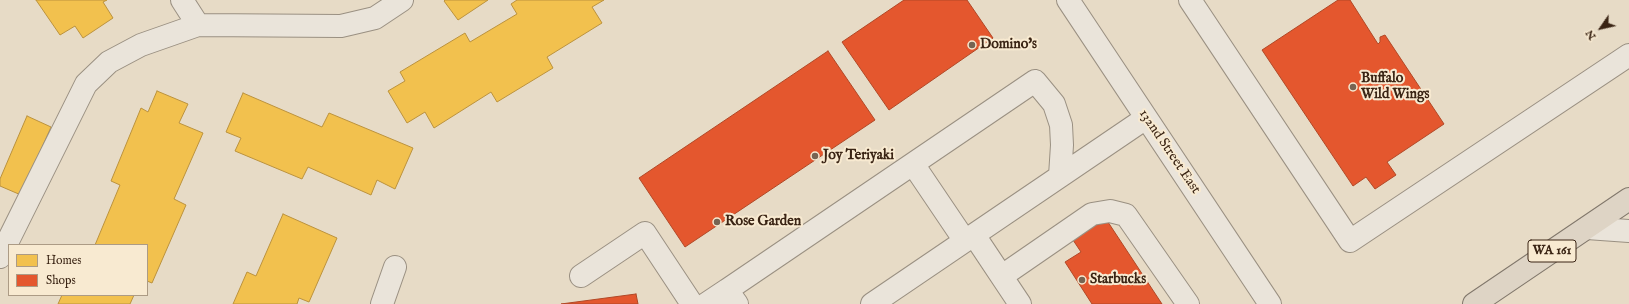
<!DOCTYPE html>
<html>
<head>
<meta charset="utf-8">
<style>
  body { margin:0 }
  #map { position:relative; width:1629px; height:304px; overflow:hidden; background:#e7dbc6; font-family:"IM FELL English",serif }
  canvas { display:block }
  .legend { position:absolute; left:8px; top:244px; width:140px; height:52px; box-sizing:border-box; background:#f8ead1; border:1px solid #ac9b85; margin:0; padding:5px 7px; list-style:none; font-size:12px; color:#3a2414 }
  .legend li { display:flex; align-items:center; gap:8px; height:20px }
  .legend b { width:20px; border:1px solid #ac9b85 }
  .north { position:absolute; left:1581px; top:8px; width:40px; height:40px; -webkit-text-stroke:3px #f8ead1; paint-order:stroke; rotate:236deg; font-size:11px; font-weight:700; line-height:16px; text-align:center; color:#3a2414 }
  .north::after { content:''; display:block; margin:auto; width:14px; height:18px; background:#3a2414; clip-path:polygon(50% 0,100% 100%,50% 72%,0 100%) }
</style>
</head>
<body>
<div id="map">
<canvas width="1629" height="304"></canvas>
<ul class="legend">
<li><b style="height:11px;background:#f2c14e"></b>Homes</li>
<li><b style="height:11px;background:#e4572e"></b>Shops</li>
</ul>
<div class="north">N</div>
</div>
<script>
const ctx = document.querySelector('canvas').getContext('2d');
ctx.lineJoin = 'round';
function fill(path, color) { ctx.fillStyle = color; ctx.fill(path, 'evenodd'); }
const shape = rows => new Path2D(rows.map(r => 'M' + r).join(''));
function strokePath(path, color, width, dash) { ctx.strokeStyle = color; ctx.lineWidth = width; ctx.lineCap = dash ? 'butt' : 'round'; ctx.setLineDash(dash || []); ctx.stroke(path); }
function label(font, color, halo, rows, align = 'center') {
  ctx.font = font + ' "IM FELL English",serif'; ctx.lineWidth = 4; ctx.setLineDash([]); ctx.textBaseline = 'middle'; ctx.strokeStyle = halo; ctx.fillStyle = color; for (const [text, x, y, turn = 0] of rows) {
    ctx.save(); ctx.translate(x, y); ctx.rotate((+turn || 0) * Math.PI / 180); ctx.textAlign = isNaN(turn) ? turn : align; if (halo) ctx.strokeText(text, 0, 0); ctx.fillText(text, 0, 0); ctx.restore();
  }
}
const homes = shape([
  [36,0,107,0,103,2,113,18,83,38,75,26,60,35,36,0],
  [445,0,488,0,458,20,444,1,445,0],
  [517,0,604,0,592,7,602,23,547,57,553,68,497,102,491,92,434,128,425,112,407,123,388,91,405,81,400,72,465,33,470,42,517,14,511,4,517,0],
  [157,91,188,104,179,123,203,133,174,199,186,205,152,283,147,281,147,245,95,245,120,185,111,181,141,108,148,112,157,91],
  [243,93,322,127,329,113,413,148,395,189,377,180,371,195,308,167,302,179,235,151,241,138,226,132,243,93],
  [27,116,51,127,21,195,0,186,0,179,27,116],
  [283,214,337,238,309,302,299,298,297,304,233,304,247,272,256,276,283,214],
  [62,295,134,295,130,304,58,304,62,295]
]);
fill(homes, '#f2c14e');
strokePath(homes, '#bb923d', 1);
const shops = shape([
  [904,0,967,0,993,38,889,110,842,42,904,0],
  [1338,0,1350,0,1378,44,1380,42,1380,37,1385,35,1444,124,1387,162,1396,175,1375,189,1366,177,1353,186,1262,50,1338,0],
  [828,51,875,120,685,247,639,178,828,51],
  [1104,216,1162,304,1092,304,1065,262,1081,252,1071,237,1104,216],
  [636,294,638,304,561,304,636,294]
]);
fill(shops, '#e4572e');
strokePath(shops, '#b14826', 1);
const minor = shape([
  [182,0,198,25],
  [1068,0,1270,304],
  [1190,0,1350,241,1629,55],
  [913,164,965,241],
  [1587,228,1629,231],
  [974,235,1020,304],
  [0,257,86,84,109,62,141,45,198,25,341,26,375,18,402,0],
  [581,276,645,233,692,304],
  [1002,276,1092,214,1110,211,1126,215,1188,304],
  [382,304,395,267],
  [706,304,727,290],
  [737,304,727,290,1035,81,1054,104,1061,125,1062,145,1060,176],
  [872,304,1146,118]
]);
const major = shape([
  [1474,304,1629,199]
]);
strokePath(minor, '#9a9082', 24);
strokePath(major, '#81776b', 24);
strokePath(minor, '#eae4da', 22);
strokePath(major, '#ded4c5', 22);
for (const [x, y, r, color] of [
  [972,45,4,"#776452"],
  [1353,87,4,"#776452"],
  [815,156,4,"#776452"],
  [717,222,4,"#776452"],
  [1082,280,4,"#776452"]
]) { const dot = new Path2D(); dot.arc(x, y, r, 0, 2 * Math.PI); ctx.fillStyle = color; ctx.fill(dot); strokePath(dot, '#f8ead1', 1.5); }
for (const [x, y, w] of [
  [1552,251,48]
]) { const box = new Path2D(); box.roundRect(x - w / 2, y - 11, w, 22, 3); ctx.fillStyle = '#f8ead1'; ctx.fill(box); strokePath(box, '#3a2414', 1); }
label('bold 13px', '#3a2414', null, [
  ["WA 161",1552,251]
]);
label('bold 14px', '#3a2414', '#f8ead1', [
  ["Domino's",980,45],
  ["Buffalo",1361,79],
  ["Wild Wings",1361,95],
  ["Joy Teriyaki",823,156],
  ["Rose Garden",725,222],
  ["Starbucks",1090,280]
], 'left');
label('14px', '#3a2414', '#f8ead1', [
  ["132nd Street East",1169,152,56]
]);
</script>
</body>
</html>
